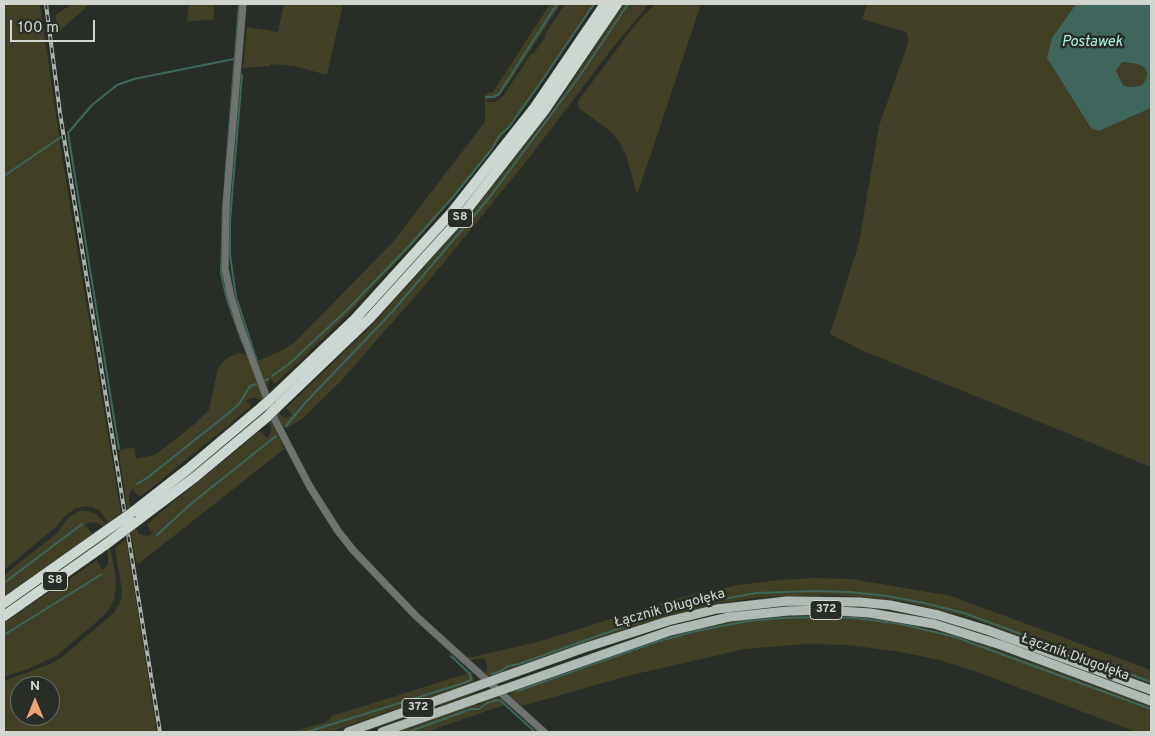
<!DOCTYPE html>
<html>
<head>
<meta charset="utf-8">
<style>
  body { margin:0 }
  #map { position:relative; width:1155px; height:736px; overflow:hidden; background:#282e27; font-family:Overpass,sans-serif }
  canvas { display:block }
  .frame { position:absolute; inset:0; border:5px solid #d1d5d0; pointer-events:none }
  .north { position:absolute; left:10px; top:676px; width:50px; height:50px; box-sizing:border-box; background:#282e27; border:1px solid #6c716b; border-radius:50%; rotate:0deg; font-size:14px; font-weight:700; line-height:20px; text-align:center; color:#d1d5d0 }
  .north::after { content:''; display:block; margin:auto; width:18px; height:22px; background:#f0a378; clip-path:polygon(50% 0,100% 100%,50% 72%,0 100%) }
  .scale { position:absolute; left:10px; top:20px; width:85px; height:22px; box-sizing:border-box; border:2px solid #d1d5d0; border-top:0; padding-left:6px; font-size:15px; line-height:18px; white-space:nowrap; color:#d1d5d0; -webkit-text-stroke:4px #282e27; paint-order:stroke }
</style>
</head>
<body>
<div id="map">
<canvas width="1155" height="736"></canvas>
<div class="frame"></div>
<div class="north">N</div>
<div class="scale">100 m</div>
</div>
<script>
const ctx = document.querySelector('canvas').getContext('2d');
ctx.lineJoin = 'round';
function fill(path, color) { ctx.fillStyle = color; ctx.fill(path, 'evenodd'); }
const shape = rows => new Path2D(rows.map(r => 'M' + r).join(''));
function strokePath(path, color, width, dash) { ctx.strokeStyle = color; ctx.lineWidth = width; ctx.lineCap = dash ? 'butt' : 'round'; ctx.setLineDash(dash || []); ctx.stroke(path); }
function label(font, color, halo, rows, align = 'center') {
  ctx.font = font + ' Overpass,sans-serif'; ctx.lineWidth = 5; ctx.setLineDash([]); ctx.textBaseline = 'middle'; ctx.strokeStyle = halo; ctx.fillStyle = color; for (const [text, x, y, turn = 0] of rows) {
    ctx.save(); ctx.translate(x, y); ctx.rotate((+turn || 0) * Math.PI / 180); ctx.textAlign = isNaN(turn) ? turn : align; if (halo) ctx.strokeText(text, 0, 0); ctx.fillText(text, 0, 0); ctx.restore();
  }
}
fill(shape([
  [4,4,40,4,61,150,121,513,108,523,100,511,92,507,87,506,76,508,67,514,56,527,4,570],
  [72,4,90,4,59,31,55,15],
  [189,4,215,4,213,20,187,21],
  [284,4,343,4,327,75,294,66,271,64,269,66,243,68,247,27,278,32],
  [550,4,561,4,502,93,496,98,487,99,486,102,495,102,503,96,531,54,534,53,545,38,545,34,565,4,595,4,525,106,486,158,420,237,352,310,305,356,275,384,271,379,269,381,267,388,281,416,287,418,292,415,286,408,375,322,466,220,552,110,624,4,649,4,611,50,529,158,432,277,339,383,302,419,287,428,281,427,255,362,281,351,295,342,393,242,485,122,485,95,493,92],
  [656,4,701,4,637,195,627,158,620,143,610,131,580,109,578,105,578,101,632,29,644,15],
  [867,4,1076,4,1052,38,1099,131,1151,108,1151,467,861,350,830,334,859,243,879,126,909,40,906,32,862,19],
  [1122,62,1138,64,1145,68,1147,73,1146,79,1142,85,1134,87,1128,87,1123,85,1116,71],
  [239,353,243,353,248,357,262,395,284,449,137,565,131,535,119,454,121,450,134,447,136,459,155,455,191,427,209,410,218,368,227,358],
  [254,397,260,400,271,426,271,432,268,437,267,438,260,431,156,516,147,525,152,533,151,535,146,536,139,534,137,531,129,503,129,495,132,489,140,497,230,424,251,406,246,400],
  [80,511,88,511,96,514,105,523,115,572,116,583,114,600,109,609,101,618,56,656,28,669,4,677,4,623,97,560,102,570,108,565,108,553,102,526,95,522,88,523,85,525,93,534,4,596,4,575,57,533,69,517],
  [126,539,157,732,4,732,4,681,50,664,61,658,115,612,121,600,122,591,115,548],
  [20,686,50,686,50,716,20,716],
  [814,578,852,579,951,596,1151,670,1151,684,970,618,902,601,839,595,763,597,721,603,688,611,645,623,490,676,486,675,487,666,484,658,470,660,467,657,473,657,541,641,671,600,738,585,778,580],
  [803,615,866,617,895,622,949,633,979,643,1151,706,1151,732,1136,732,977,672,939,660,901,652,848,645,805,644,745,649,627,676,522,706,511,698,510,693,515,689,682,633,710,625,741,620],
  [472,672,474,681,471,683,330,732,292,732,327,722,332,716],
  [476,691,474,694,364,732,358,732],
  [495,697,502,699,507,704,426,732,393,732,474,704,478,705]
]), '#413f25');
fill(shape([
  [1076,4,1151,4,1151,108,1099,131,1091,128,1047,58,1052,38],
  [1122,62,1138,64,1145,68,1147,73,1146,79,1142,85,1134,87,1128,87,1123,85,1116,71]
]), '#3e665d');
strokePath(shape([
  [242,75,230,221,230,255,236,297,257,361],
  [486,97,493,97,499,94,557,4],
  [4,176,61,137],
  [225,181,239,4],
  [223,208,221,273,227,300,242,342],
  [272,376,289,364,347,310,409,246,453,197,491,150,499,136,509,127,541,82,594,4],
  [264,381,268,379],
  [286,426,305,403,392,312,489,198,579,77,628,4],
  [119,449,68,133,92,105,117,85,134,79,234,59],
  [137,484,147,478,230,412,239,404,250,386,256,384],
  [157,535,192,503,276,436],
  [4,583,82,524],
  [4,635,102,574],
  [492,674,501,671,508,666,519,664,654,616,691,605,756,593,816,591,850,592,887,596,924,603,964,613,1151,682],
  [517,691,659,641,696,631,748,621,781,618,826,617,856,618,901,624,955,637,1151,709],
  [307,732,467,682,471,680,470,674,451,656],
  [408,732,471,709,479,709,487,703,497,700,501,701,535,732]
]), '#3e665d', 2);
const tertiary = shape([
  [243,4,226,205,225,269,231,297,241,329,275,420,310,487,338,531,353,550,416,616,544,732]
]);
const primary = shape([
  [348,732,584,648,668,621,717,609,787,601,859,602,890,605,938,615,987,630,1151,690],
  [382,732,670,631,729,617,788,611,823,610,870,613,934,624,1001,645,1151,701]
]);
const motorway = shape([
  [272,398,355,319,452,212,535,107,605,4],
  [276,408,370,318,458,221,544,111,617,4],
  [133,512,188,469,263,406],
  [134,523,195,477,267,417],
  [4,603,103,533],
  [4,616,105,545]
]);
strokePath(tertiary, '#434942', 8);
strokePath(primary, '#434942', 10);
strokePath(motorway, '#434942', 11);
strokePath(tertiary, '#6f7370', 7);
strokePath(primary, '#b1bbb5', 9);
strokePath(motorway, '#cbd7d0', 10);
const rail = shape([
  [46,4,60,113,160,732]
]);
strokePath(rail, '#acb0ab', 4);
strokePath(rail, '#282e27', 2, [5.5]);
const motorwayBridge = shape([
  [263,406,272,398],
  [267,417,276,408],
  [103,533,133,512],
  [105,545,134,523]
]);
strokePath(motorwayBridge, '#434942', 11, []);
strokePath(motorwayBridge, '#cbd7d0', 10);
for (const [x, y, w] of [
  [460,218,25],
  [55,581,25],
  [826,610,32],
  [418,708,32]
]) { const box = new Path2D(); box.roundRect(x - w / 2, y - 9.5, w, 19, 4); ctx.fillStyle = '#282e27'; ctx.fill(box); strokePath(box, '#d1d5d0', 1); }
label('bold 12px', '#d1d5d0', null, [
  ["S8",460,218],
  ["S8",55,581],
  ["372",826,610],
  ["372",418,708]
]);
label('14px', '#d1d5d0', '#282e27', [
  ["Łącznik Długołęka",670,609,-15],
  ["Łącznik Długołęka",1075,658,20]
]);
label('italic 15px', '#a6f1e1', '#282e27', [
  ["Postawek",1092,43]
]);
</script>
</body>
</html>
